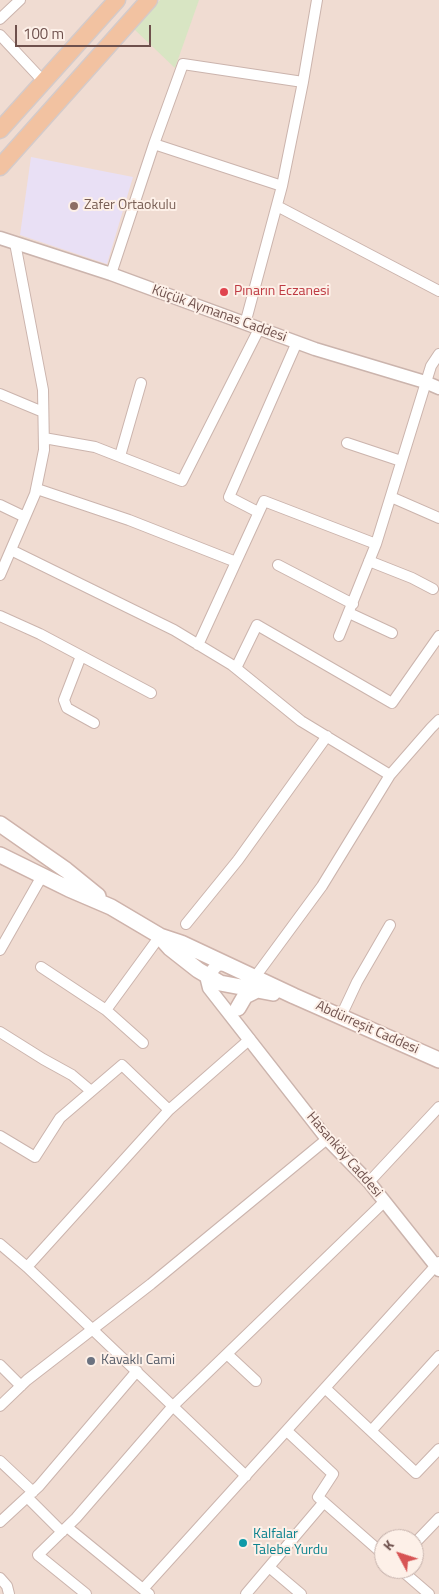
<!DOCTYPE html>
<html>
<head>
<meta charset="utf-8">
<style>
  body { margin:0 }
  #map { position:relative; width:439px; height:1594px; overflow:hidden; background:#f9ece3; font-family:"Titillium Web",sans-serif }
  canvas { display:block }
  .north { position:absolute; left:374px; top:1529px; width:50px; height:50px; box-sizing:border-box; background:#fdf0e8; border:1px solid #c4b0aa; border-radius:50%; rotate:310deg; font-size:14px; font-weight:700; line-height:20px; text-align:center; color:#6e504c }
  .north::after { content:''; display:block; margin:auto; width:18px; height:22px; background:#d75454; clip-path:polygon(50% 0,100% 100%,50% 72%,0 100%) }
  .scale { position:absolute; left:15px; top:25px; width:136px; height:22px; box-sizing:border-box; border:2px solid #6e504c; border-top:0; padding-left:6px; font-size:15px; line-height:18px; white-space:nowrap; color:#6e504c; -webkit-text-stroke:4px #fdf0e8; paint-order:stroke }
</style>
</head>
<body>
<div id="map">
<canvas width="439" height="1594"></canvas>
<div class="north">K</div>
<div class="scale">100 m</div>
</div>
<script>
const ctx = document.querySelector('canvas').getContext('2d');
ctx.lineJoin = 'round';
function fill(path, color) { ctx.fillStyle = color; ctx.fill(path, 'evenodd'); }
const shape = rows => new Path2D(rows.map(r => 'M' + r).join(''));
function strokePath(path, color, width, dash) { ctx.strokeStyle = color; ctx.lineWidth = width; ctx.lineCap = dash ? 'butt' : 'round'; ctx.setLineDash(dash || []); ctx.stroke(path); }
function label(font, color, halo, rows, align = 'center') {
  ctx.font = font + ' "Titillium Web",sans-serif'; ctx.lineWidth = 4; ctx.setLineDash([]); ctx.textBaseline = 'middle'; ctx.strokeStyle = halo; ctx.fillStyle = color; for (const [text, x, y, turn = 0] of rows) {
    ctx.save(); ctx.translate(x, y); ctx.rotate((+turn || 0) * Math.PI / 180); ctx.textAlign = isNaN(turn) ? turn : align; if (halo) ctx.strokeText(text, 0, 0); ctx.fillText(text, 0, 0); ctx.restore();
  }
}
fill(shape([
  [0,0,439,0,439,1594,0,1594],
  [384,1539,414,1539,414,1569,384,1569]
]), '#f0dcd2');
fill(shape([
  [31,157,133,177,107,264,20,235]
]), '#e9e0f5');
fill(shape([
  [160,0,199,0,175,68,134,29]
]), '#d8e5c3');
const minor = shape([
  [0,19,20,0],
  [0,35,44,82],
  [154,144,282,186],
  [277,206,439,291],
  [111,274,154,144,183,64,303,82],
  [245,324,282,186,303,82,317,0],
  [0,394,43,412],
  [44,438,95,447,182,481,259,329],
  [347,443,401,461],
  [120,456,141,383],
  [37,489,129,520,236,562],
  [391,497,439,518],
  [0,505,25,517],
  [258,512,229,497,297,342],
  [11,550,174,630,232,665,301,721,390,775],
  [369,561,412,578,433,589],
  [278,565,353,604],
  [0,575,35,494,44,450,43,390,15,243],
  [349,613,392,633],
  [0,616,40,634,151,693],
  [339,636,376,544,431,366,439,354],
  [198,645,264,501,376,544],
  [81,656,64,700,67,708,94,723],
  [236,668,257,625,392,703,439,636],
  [186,924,238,860,327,736],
  [0,950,42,876],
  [41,967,106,1010,143,1043],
  [255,977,322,886,390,775,431,728,439,720],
  [106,1010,160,936],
  [341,1016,357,982,390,925],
  [0,1032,43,1059,72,1075,91,1091],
  [0,1136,35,1157,60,1118,122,1065,169,1110],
  [369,1182,439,1107],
  [0,1244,27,1267,246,1476],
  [27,1267,169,1110,250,1039],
  [227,1354,256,1381],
  [0,1365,21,1386],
  [325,1388,416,1473,439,1449],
  [0,1406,27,1380,151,1284,327,1139],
  [287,1431,333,1474,318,1497,384,1555],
  [371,1431,439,1356],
  [0,1461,33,1492],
  [27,1497,62,1532],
  [0,1522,39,1486,137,1371],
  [67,1527,149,1594],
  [414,1544,439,1518],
  [269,1567,301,1594],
  [400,1569,429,1594],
  [0,1578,7,1586,9,1594],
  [143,1589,439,1262],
  [86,1594,38,1555,76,1518,173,1406,384,1202],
  [246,1594,324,1502]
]);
const tertiary = shape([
  [0,238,111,274,315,349,425,382,439,388],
  [224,964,217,965,210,973,207,980,209,988,327,1139,369,1182,439,1270]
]);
const secondary = shape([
  [0,824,66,870,98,896],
  [0,855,69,889,111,907,160,936,181,943,294,996,439,1060],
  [161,938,170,948,198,970,220,983,273,993],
  [238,1008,245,996,259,989]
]);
const primary = shape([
  [0,130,117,0],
  [0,167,149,0]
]);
strokePath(minor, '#cbb4ad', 12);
strokePath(tertiary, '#cbb4ad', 15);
strokePath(secondary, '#ceb3ab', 18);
strokePath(primary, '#d4cac9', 19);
strokePath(minor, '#fff', 10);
strokePath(tertiary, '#fff', 12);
strokePath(secondary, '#fff', 15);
strokePath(primary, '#f2c2a1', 16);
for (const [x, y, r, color] of [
  [74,206,5,"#8d6e63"],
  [224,292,5,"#e0444e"],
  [91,1361,5,"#6b7280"],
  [243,1543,5,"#0f9aa8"]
]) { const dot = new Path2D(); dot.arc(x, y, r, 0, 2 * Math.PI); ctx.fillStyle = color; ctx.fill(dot); strokePath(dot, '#fdf0e8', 2); }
label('14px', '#785e54', '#fdf0e8', [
  ["Zafer Ortaokulu",84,206]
], 'left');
label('14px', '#be3a42', '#fdf0e8', [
  ["Pınarın Eczanesi",234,292]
], 'left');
label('14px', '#6e504c', '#fdf0e8', [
  ["Küçük Aymanas Caddesi",219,314,20],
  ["Abdürreşit Caddesi",367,1028,24],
  ["Hasanköy Caddesi",344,1155,49]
]);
label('14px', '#5b616d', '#fdf0e8', [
  ["Kavaklı Cami",101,1361]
], 'left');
label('14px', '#0d838f', '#fdf0e8', [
  ["Kalfalar",253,1535],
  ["Talebe Yurdu",253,1551]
], 'left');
</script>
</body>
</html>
